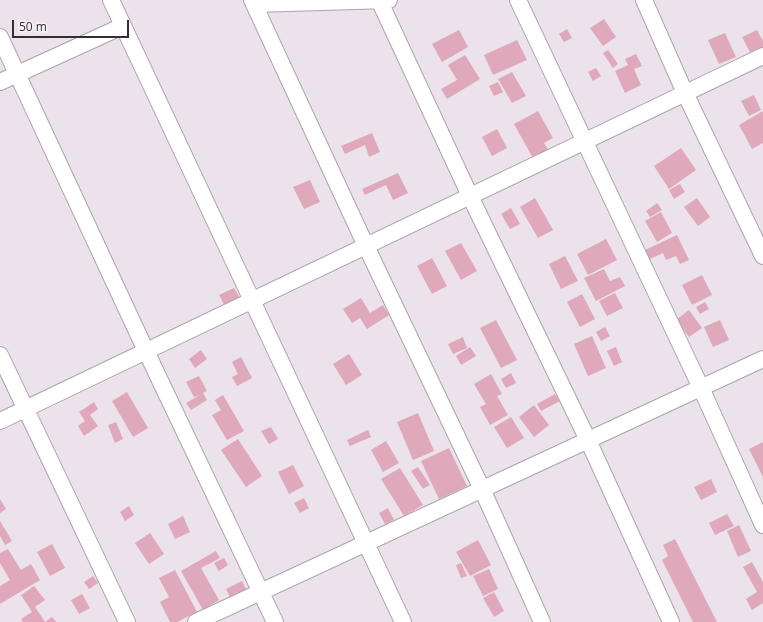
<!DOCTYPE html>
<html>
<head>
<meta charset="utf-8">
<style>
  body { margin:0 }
  #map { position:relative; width:763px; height:622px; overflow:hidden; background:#ebe2eb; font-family:"Open Sans",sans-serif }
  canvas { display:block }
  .scale { position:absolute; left:12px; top:20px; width:117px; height:18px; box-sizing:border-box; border:2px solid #322e32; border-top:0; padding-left:5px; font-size:12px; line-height:14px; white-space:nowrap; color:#322e32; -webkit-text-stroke:3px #f8eff8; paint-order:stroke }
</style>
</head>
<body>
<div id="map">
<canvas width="763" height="622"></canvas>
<div class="scale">50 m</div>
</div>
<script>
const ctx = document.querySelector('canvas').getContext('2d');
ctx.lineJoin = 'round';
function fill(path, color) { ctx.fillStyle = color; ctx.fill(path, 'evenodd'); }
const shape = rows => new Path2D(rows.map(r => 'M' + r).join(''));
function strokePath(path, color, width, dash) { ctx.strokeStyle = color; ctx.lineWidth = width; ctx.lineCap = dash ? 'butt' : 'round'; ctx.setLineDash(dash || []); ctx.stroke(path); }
fill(shape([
  [604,19,616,37,603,46,590,28],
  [567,29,572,38,564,42,559,34],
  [459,30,468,47,442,62,432,44],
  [757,30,763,41,763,52,753,58,742,37],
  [725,33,736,57,719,64,708,40],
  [517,40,527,60,493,75,484,55],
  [608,50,618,64,613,68,603,53],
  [636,54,642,66,634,69,641,85,625,93,615,71,628,65,625,59],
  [465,55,480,79,447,99,441,89,457,80,448,65],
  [596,68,601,76,593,81,588,72],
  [512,72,526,96,512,103,498,79],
  [498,82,503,92,494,96,489,86],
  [754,95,761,110,749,116,741,101],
  [538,111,553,138,544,143,549,151,534,160,514,124],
  [763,111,763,143,752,149,739,125],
  [497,129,507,148,492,156,482,137],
  [372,133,380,152,369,157,365,145,345,154,341,146],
  [681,148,696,170,669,189,654,166],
  [398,173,408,193,393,200,386,185,365,195,362,189],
  [310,180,320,202,304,209,293,187],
  [680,184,685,192,674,199,669,190],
  [535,198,553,230,538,238,520,207],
  [697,198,710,217,698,226,684,207],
  [657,203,662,210,650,217,646,211],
  [511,208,520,224,510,229,501,214],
  [661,212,672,233,657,242,645,221],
  [677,235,689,260,680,264,676,256,666,260,663,253,650,259,645,250],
  [606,239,617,260,588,275,577,254],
  [461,243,477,271,461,280,445,251],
  [565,256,578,281,561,289,549,264],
  [432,258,447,286,432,294,417,266],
  [604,269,610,281,620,277,625,286,596,301,584,278],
  [702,275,712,295,692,305,682,285],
  [234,288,241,300,226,308,219,295],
  [615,293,623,308,607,316,599,301],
  [582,294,595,319,580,327,567,302],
  [361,298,370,313,383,305,389,315,367,329,360,318,352,323,343,309],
  [705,302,709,309,700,314,696,307],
  [689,310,702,328,689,337,676,320],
  [496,320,517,360,501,368,480,328],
  [720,320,729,340,713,347,704,327],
  [605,327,610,336,601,341,596,332],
  [592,336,606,368,588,376,574,344],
  [463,337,467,348,453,354,448,344],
  [470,347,476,356,461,365,456,356],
  [616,347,622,362,614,366,607,351],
  [201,350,207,359,195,368,189,359],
  [349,354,362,375,346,385,333,364],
  [241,357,252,378,237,386,232,377,238,374,232,362],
  [511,373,516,383,506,388,501,379],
  [491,374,502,394,497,396,508,415,490,425,480,407,486,404,474,384],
  [199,376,207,391,203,393,207,400,191,410,186,403,200,395,194,397,186,382],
  [127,392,148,428,133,437,112,401],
  [555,394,560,401,541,411,537,404],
  [223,395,244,431,227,440,212,415,221,410,215,400],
  [94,402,98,409,90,415,98,426,84,436,78,426,85,421,79,412],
  [534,405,549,425,534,437,519,417],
  [418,413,434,451,413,460,397,422],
  [511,417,524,438,507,448,494,427],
  [116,422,123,439,115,443,108,425],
  [271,427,278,439,269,444,261,431],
  [368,430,371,437,350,446,347,440],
  [238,439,262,476,246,487,221,450],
  [386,441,399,463,383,472,371,450],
  [763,442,763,477,749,449],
  [449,448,467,486,439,499,421,461],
  [293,465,304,486,289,494,278,472],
  [418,467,430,485,423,489,411,471],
  [400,468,423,505,404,516,381,479],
  [711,479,717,492,701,500,694,487],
  [304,498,309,508,300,513,294,503],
  [0,499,6,509,0,513],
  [129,506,134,515,125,521,120,512],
  [388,508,394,520,385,524,379,513],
  [727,514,734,526,715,535,709,523],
  [183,516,190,532,175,539,168,524],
  [0,521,12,541,5,545,0,536],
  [739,525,751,551,738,557,727,531],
  [150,533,164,554,149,564,135,543],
  [675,539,717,622,693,622,662,560,668,556,663,545],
  [478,540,491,565,470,576,456,552],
  [52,544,65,568,50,576,37,552],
  [8,549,21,570,31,564,40,580,0,604,0,586,10,580,0,563,0,553],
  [216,551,220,558,201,568,219,600,203,610,181,571],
  [224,558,228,565,219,571,214,563],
  [752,562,763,582,763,603,752,610,746,599,757,592,743,567],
  [461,563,467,576,461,578,456,565],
  [489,569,498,589,483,596,473,576],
  [175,570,197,612,177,622,170,622,160,602,169,597,159,578],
  [93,576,98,583,89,589,84,582],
  [242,581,248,593,232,601,226,589],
  [34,586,45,600,35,607,45,622,52,617,56,622,23,622,21,619,32,612,21,595],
  [494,592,504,611,494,617,483,598],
  [82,594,90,608,79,614,71,600]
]), '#dfa9bb');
const street = shape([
  [111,0,403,622],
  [252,0,366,246,482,489,542,622],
  [379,0,470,196,588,440,671,622],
  [518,0,701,388,763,525],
  [644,0,685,93,763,256],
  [254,4,389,0],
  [0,37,146,351,275,622],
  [0,82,123,26],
  [0,355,127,622],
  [0,421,763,56],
  [196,622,763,359]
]);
strokePath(street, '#aca4ac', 18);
strokePath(street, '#fff', 16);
</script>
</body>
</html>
